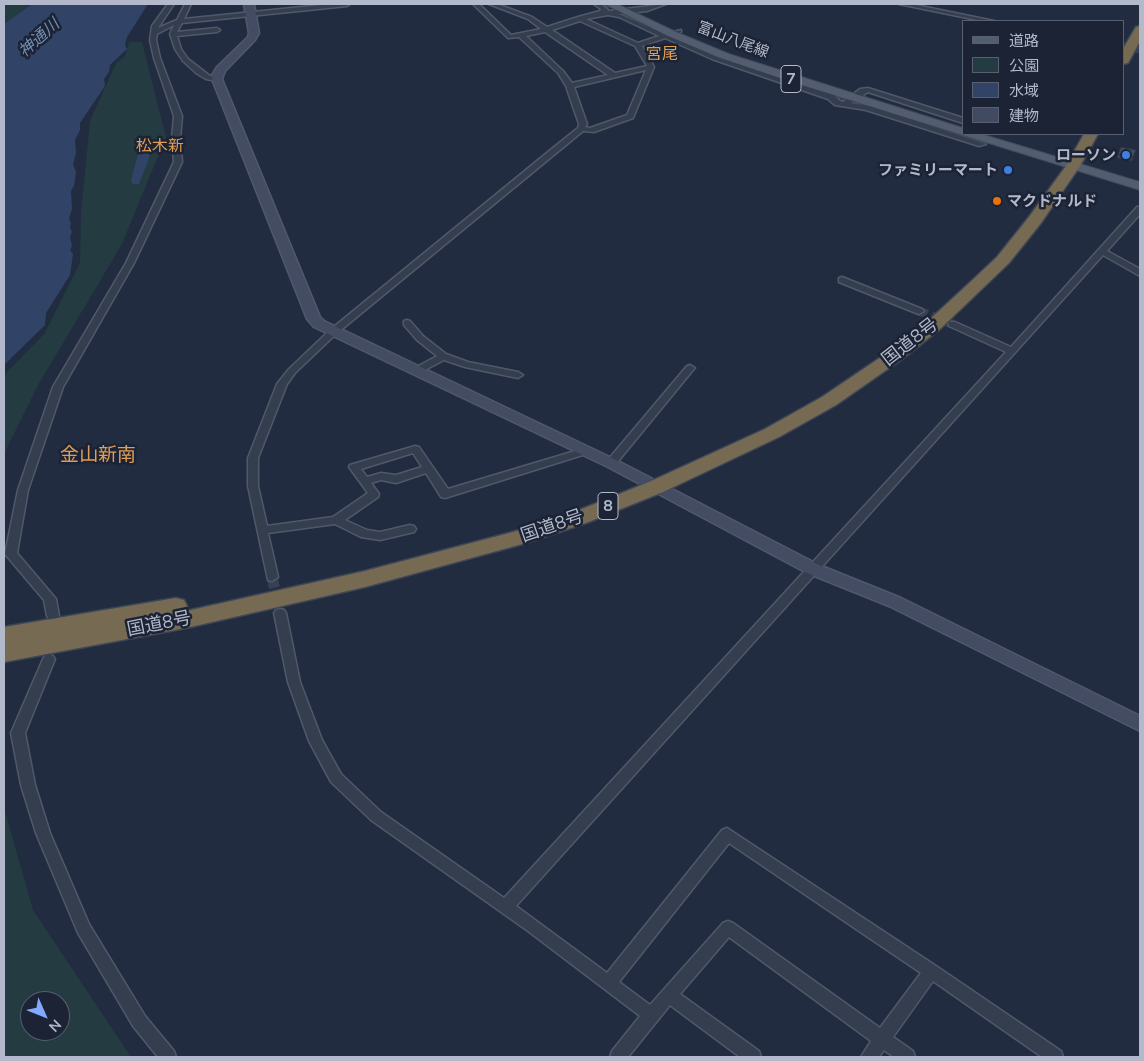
<!DOCTYPE html>
<html>
<head>
<meta charset="utf-8">
<style>
  body { margin:0 }
  #map { position:relative; width:1144px; height:1061px; overflow:hidden; background:#212c40; font-family:Mulish,"Noto Sans JP",sans-serif }
  canvas { display:block }
  .frame { position:absolute; inset:0; border:5px solid #b1b9ca; pointer-events:none }
  .legend { position:absolute; left:962px; top:20px; width:162px; height:115px; box-sizing:border-box; background:#1b2334; border:1px solid #575f70; margin:0; padding:6px 9px; list-style:none; font-size:15px; color:#b1b9ca }
  .legend li { display:flex; align-items:center; gap:10px; height:25px }
  .legend b { width:25px; border:1px solid #575f70 }
  .north { position:absolute; left:20px; top:991px; width:50px; height:50px; box-sizing:border-box; background:#1b2334; border:1px solid #575f70; border-radius:50%; rotate:134deg; font-size:14px; font-weight:700; line-height:20px; text-align:center; color:#b1b9ca }
  .north::after { content:''; display:block; margin:auto; width:18px; height:22px; background:#82a9ff; clip-path:polygon(50% 0,100% 100%,50% 72%,0 100%) }
</style>
</head>
<body>
<div id="map">
<canvas width="1144" height="1061"></canvas>
<div class="frame"></div>
<ul class="legend">
<li><b style="height:6px;background:#535d70"></b>道路</li>
<li><b style="height:14px;background:#233b41"></b>公園</li>
<li><b style="height:14px;background:#314467"></b>水域</li>
<li><b style="height:14px;background:#404b62"></b>建物</li>
</ul>
<div class="north">N</div>
</div>
<script>
const ctx = document.querySelector('canvas').getContext('2d');
ctx.lineJoin = 'round';
function fill(path, color) { ctx.fillStyle = color; ctx.fill(path, 'evenodd'); }
const shape = rows => new Path2D(rows.map(r => 'M' + r).join(''));
function strokePath(path, color, width, dash) { ctx.strokeStyle = color; ctx.lineWidth = width; ctx.lineCap = dash ? 'butt' : 'round'; ctx.setLineDash(dash || []); ctx.stroke(path); }
function label(font, color, halo, rows, align = 'center') {
  ctx.font = font + ' Mulish,"Noto Sans JP",sans-serif'; ctx.lineWidth = 5; ctx.setLineDash([]); ctx.textBaseline = 'middle'; ctx.strokeStyle = halo; ctx.fillStyle = color; for (const [text, x, y, turn = 0] of rows) {
    ctx.save(); ctx.translate(x, y); ctx.rotate((+turn || 0) * Math.PI / 180); ctx.textAlign = isNaN(turn) ? turn : align; if (halo) ctx.strokeText(text, 0, 0); ctx.fillText(text, 0, 0); ctx.restore();
  }
}
fill(shape([
  [4,4,32,4,4,24],
  [129,42,142,42,166,137,122,244,38,385,4,454,4,375,45,333,80,263,81,212,90,121,116,63,125,56],
  [4,808,33,910,131,1057,4,1057],
  [30,1001,60,1001,60,1031,30,1031]
]), '#233b41');
fill(shape([
  [32,4,148,4,127,37,125,45,127,49,110,65,109,72,104,79,105,86,80,123,80,130,75,140,76,153,73,164,76,172,74,186,71,191,72,209,69,218,71,223,70,227,72,232,70,237,72,246,70,250,73,254,70,275,46,313,45,325,4,365,4,24],
  [147,150,149,151,150,156,139,184,132,184,131,180,138,154]
]), '#314467');
strokePath(shape([
  [601,4,608,7],
  [628,17,650,28],
  [706,53,726,60],
  [235,61,252,44,258,31],
  [832,95,843,99]
]), '#314467', 2);
strokePath(shape([
  [491,411,606,466]
]), '#314467', 3);
strokePath(shape([
  [1123,46,1140,50]
]), '#374155', 7, [7, 4]);
strokePath(shape([
  [919,311,952,324]
]), '#374155', 9, [9, 4.5]);
strokePath(shape([
  [272,577,280,613]
]), '#374155', 11, [11, 5.5]);
const street = shape([
  [168,4,174,4,158,28,177,20,185,4,191,4,184,19,331,4,350,4,347,6,182,23,177,32,217,28,220,30,217,32,177,36,181,49,188,59,210,76,219,78,219,80,217,81,206,79,196,73,183,61,175,49,170,34,174,25,157,34,156,40,160,58,182,116,180,139,182,162,134,263,63,387,28,490,17,553,56,599,59,616,57,619,53,620,49,619,47,616,44,600,5,554,18,490,53,387,126,263,174,162,172,139,174,116,154,58,150,40,152,26,168,4],
  [473,4,479,4,511,35,541,29,528,19,489,4,497,4,532,17,547,27,578,17,600,11,601,9,594,4,601,4,609,11,666,4,647,11,619,14,665,34,681,30,681,32,671,36,716,57,834,95,840,101,843,102,860,89,868,88,963,118,963,123,868,92,851,103,870,106,986,144,979,146,866,110,835,105,828,99,712,59,665,38,642,46,654,67,633,118,594,132,583,131,336,334,295,373,287,384,258,458,258,486,267,526,333,517,368,493,349,467,350,465,415,446,419,447,448,489,585,448,589,449,590,451,589,453,445,498,441,497,426,473,396,483,381,480,371,483,379,494,378,497,345,520,367,530,380,532,410,525,414,526,416,529,414,532,380,540,361,537,335,524,268,533,278,577,272,581,268,580,248,486,248,458,277,384,289,369,330,330,548,152,578,128,579,124,566,86,558,73,519,37,508,38,473,4],
  [608,15,619,17,659,36,638,43,586,19,608,15],
  [580,21,635,46,647,66,615,73,552,30,580,21],
  [545,32,608,75,572,83,563,71,526,36,545,32],
  [646,70,627,115,590,128,585,127,587,124,574,87,646,70],
  [413,453,422,467,396,475,381,473,367,477,361,469,413,453],
  [899,4,911,4,994,21,982,21,899,4],
  [1137,207,1140,207,1140,214,1107,251,1140,269,1140,276,1103,255,516,906,607,973,722,830,727,828,936,966,1061,1051,1063,1057,1042,1057,933,981,893,1037,913,1051,915,1057,894,1057,884,1050,879,1057,861,1057,871,1041,729,937,680,994,759,1051,761,1057,740,1057,670,1005,628,1057,610,1057,612,1051,640,1016,528,931,371,820,331,782,309,741,288,682,274,613,276,610,280,609,284,610,286,613,300,682,322,740,341,774,381,812,504,898,1006,352,949,326,949,322,955,322,1011,347,1137,207],
  [729,843,921,973,880,1028,733,923,728,921,723,923,650,1005,619,982,729,843],
  [842,277,922,309,924,311,919,314,916,313,839,282,839,278,842,277],
  [407,320,410,321,423,336,446,354,468,362,518,372,523,375,518,378,465,367,444,360,419,373,413,373,411,371,413,369,437,356,417,340,404,325,404,321,407,320],
  [690,365,695,368,693,370,615,465,607,465,606,463,607,461,687,366,690,365],
  [49,654,53,656,55,659,25,733,35,785,50,833,89,924,145,1016,174,1051,176,1057,158,1057,133,1026,78,933,36,833,21,785,11,733,43,659,45,656,49,654]
]);
const secondary = shape([
  [244,4,254,4,259,33,255,40,225,71,222,79,320,317,324,321,616,460,819,565,901,598,1140,716,1140,731,889,606,807,573,606,466,314,327,307,319,212,79,212,75,217,67,248,37,249,33,244,4]
]);
const primary = shape([
  [605,4,617,4,676,32,729,54,963,128,963,134,981,134,1140,182,1140,190,792,82,721,58,668,36,605,4]
]);
const highway = shape([
  [1140,26,1140,41,1128,63,1123,64,1123,49,1136,27,1140,26],
  [1084,134,1098,134,1080,166,1041,223,1009,263,940,329,902,359,836,405,779,437,663,492,586,523,526,543,365,587,186,628,4,662,4,627,176,598,184,600,187,606,182,612,365,571,513,532,572,513,649,482,765,429,822,397,890,351,928,321,965,287,997,257,1029,217,1066,166,1084,134]
]);
strokePath(street, '#50596a', 3);
strokePath(secondary, '#50596a', 3);
strokePath(primary, '#3e4758', 2);
strokePath(highway, '#3e4657', 3);
fill(street, '#353e4f');
fill(secondary, '#434c63');
fill(primary, '#535d70');
fill(highway, '#766b52');
fill(shape([
  [1136,150,1132,161,1117,158,1118,154]
]), '#374054');
const building = shape([
  [1121,147,1136,150,1133,157,1118,154,1121,147]
]);
fill(building, '#404b62');
strokePath(building, '#2d3445', 1);
for (const [x, y, r, color] of [
  [1126,155,5,"#3f7fe0"],
  [1008,170,5,"#3f7fe0"],
  [997,201,5,"#e8710a"]
]) { const dot = new Path2D(); dot.arc(x, y, r, 0, 2 * Math.PI); ctx.fillStyle = color; ctx.fill(dot); strokePath(dot, '#1b2334', 2); }
label('15px', '#b1b9ca', '#1b2334', [
  ["富山八尾線",733,40,21]
]);
label('bold 15px', '#b1b9ca', '#1b2334', [
  ["ローソン",1116,155],
  ["ファミリーマート",998,170],
  ["マクドナルド",1007,201,"left"]
], 'right');
label('italic 16px', '#768db5', '#1b2334', [
  ["神通川",39,38,-42]
]);
label('16px', '#e09d57', '#1b2334', [
  ["宮尾",662,54],
  ["松木新",160,146]
]);
for (const [x, y, w] of [
  [791,79,20],
  [608,506,20]
]) { const box = new Path2D(); box.roundRect(x - w / 2, y - 13.5, w, 27, 4); ctx.fillStyle = '#1b2334'; ctx.fill(box); strokePath(box, '#b1b9ca', 1); }
label('bold 16px', '#b1b9ca', null, [
  ["7",791,79],
  ["8",608,506]
]);
label('18px', '#b1b9ca', '#1b2334', [
  ["国道8号",910,342,-38],
  ["国道8号",552,526,-19],
  ["国道8号",159,624,-11]
]);
label('19px', '#e09d57', '#1b2334', [
  ["金山新南",98,455]
]);
</script>
</body>
</html>
